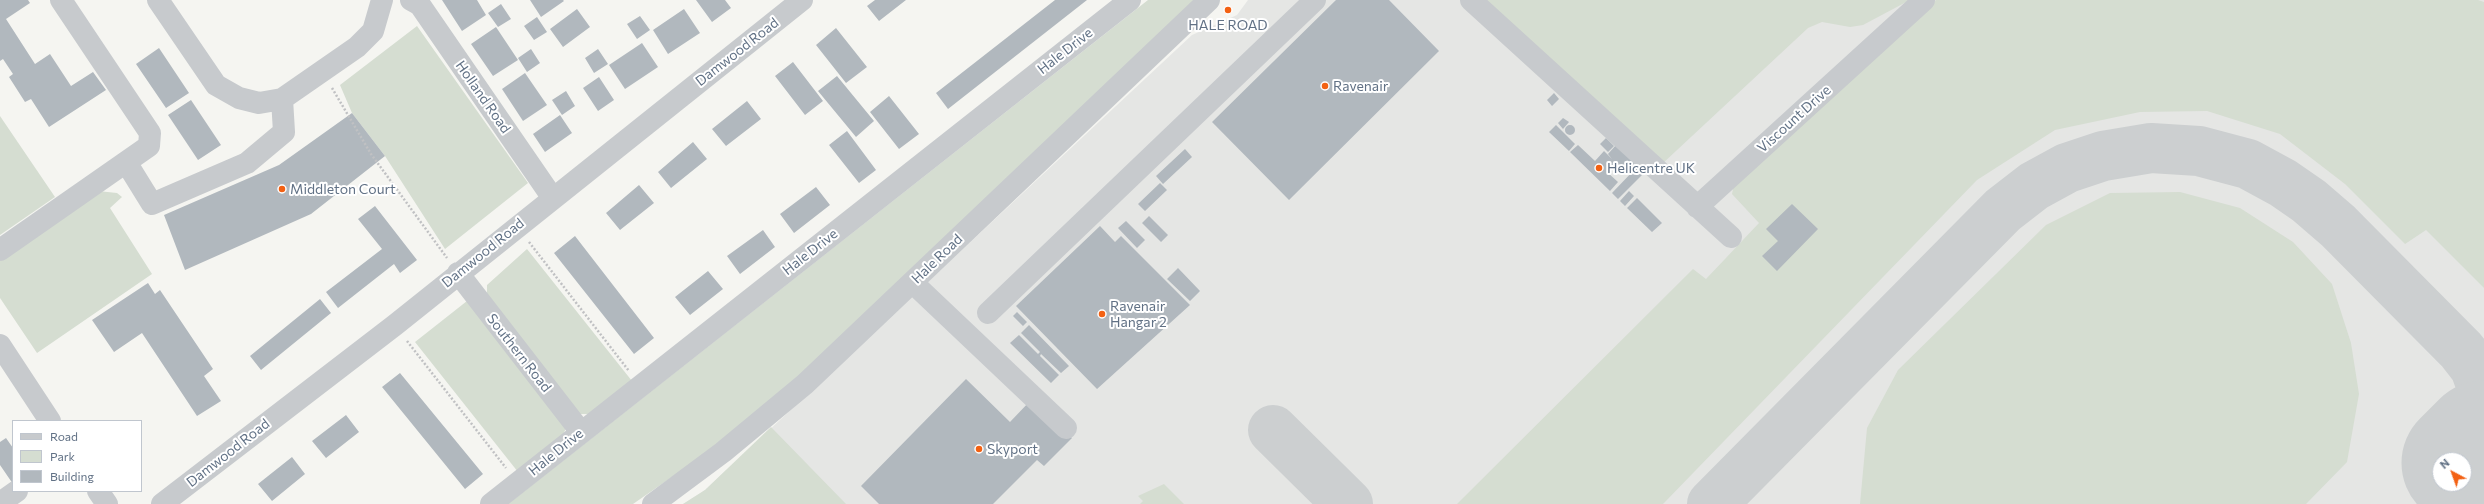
<!DOCTYPE html>
<html>
<head>
<meta charset="utf-8">
<style>
  body { margin:0 }
  #map { position:relative; width:2484px; height:504px; overflow:hidden; background:#f5f5f1; font-family:Commissioner,sans-serif }
  canvas { display:block }
  .legend { position:absolute; left:12px; top:420px; width:130px; height:72px; box-sizing:border-box; background:#fff; border:1px solid #c0c6ce; margin:0; padding:5px 7px; list-style:none; font-size:12px; color:#617185 }
  .legend li { display:flex; align-items:center; gap:8px; height:20px }
  .legend b { width:20px; border:1px solid #c0c6ce }
  .north { position:absolute; left:2432px; top:452px; width:40px; height:40px; box-sizing:border-box; background:#fff; border:1px solid #c0c6ce; border-radius:50%; rotate:319deg; font-size:11px; font-weight:700; line-height:16px; text-align:center; color:#617185 }
  .north::after { content:''; display:block; margin:auto; width:14px; height:18px; background:#f36113; clip-path:polygon(50% 0,100% 100%,50% 72%,0 100%) }
</style>
</head>
<body>
<div id="map">
<canvas width="2484" height="504"></canvas>
<ul class="legend">
<li><b style="height:5px;background:#c7cacd"></b>Road</li>
<li><b style="height:11px;background:#d5ddd1"></b>Park</li>
<li><b style="height:11px;background:#b1b8be"></b>Building</li>
</ul>
<div class="north">N</div>
</div>
<script>
const ctx = document.querySelector('canvas').getContext('2d');
ctx.lineJoin = 'round';
function fill(path, color) { ctx.fillStyle = color; ctx.fill(path, 'evenodd'); }
const shape = rows => new Path2D(rows.map(r => 'M' + r).join(''));
function strokePath(path, color, width, dash) { ctx.strokeStyle = color; ctx.lineWidth = width; ctx.lineCap = dash ? 'butt' : 'round'; ctx.setLineDash(dash || []); ctx.stroke(path); }
function label(font, color, halo, rows, align = 'center') {
  ctx.font = font + ' Commissioner,sans-serif'; ctx.lineWidth = 4; ctx.setLineDash([]); ctx.textBaseline = 'middle'; ctx.strokeStyle = halo; ctx.fillStyle = color; for (const [text, x, y, turn = 0] of rows) {
    ctx.save(); ctx.translate(x, y); ctx.rotate((+turn || 0) * Math.PI / 180); ctx.textAlign = isNaN(turn) ? turn : align; if (halo) ctx.strokeText(text, 0, 0); ctx.fillText(text, 0, 0); ctx.restore();
  }
}
fill(shape([
  [1248,0,2484,0,2484,504,683,504,705,490,1192,35,1237,15],
  [2440,460,2464,460,2464,484,2440,484]
]), '#e5e6e4');
fill(shape([
  [1148,0,1197,0,795,382,708,452,633,504,508,504],
  [1484,0,1910,0,1863,25,1850,27,1822,22,1808,28,1662,164],
  [1936,0,2478,0,2484,2,2484,288,2426,230,2405,244,2345,184,2280,134,2207,111,2140,112,2055,130,1977,180,1663,504,1457,504,1693,269,1706,279,1725,259,1759,223,1732,194,1735,180],
  [417,26,528,183,445,249,385,156,352,113,340,85],
  [0,116,55,197,0,235],
  [98,191,117,193,122,197,110,208,152,274,37,353,0,298,0,261],
  [2180,192,2240,208,2293,242,2332,284,2351,343,2359,394,2347,462,2306,504,1860,504,1867,428,1898,370,2046,225,2110,193],
  [527,249,632,381,592,414,579,414,487,296,487,285],
  [467,301,567,425,562,438,518,472,415,342],
  [771,427,846,504,683,504,705,490],
  [1164,484,1184,504,1140,504,1143,501,1138,496]
]), '#d5ddd1');
strokePath(shape([
  [1273,430,1348,504],
  [2464,461,2482,438,2484,421],
  [1712,504,2003,210,2034,186,2067,168,2103,156,2151,148,2199,151,2248,164,2283,183,2309,201,2338,226,2461,350,2475,368,2484,393]
]), '#cccfd0', 50);
strokePath(shape([
  [2464,463,2484,443]
]), '#cccfd0', 125);
fill(shape([
  [0,0,28,0,30,3,6,19,35,64,50,54,71,86,93,72,106,90,49,127,31,99,25,102,9,77,13,74,3,59,0,61],
  [442,0,477,0,486,15,462,31],
  [530,0,563,0,564,1,541,17],
  [696,0,725,0,731,8,712,22],
  [875,0,906,0,879,21,867,6],
  [1055,0,1087,0,948,109,936,93],
  [1336,0,1389,0,1439,51,1289,200,1212,122],
  [501,4,511,19,498,27,488,13],
  [577,9,590,27,563,47,550,29],
  [684,9,700,33,668,54,653,30],
  [640,16,650,30,637,39,627,24],
  [537,17,547,32,534,40,524,26],
  [496,27,518,60,493,76,471,44],
  [836,28,867,67,846,83,816,45],
  [642,43,658,67,625,89,609,65],
  [159,48,189,93,166,108,136,64],
  [531,49,540,63,527,72,518,58],
  [598,49,608,64,594,73,585,58],
  [793,62,823,101,805,115,775,76],
  [525,73,547,105,523,121,502,89],
  [837,76,874,121,856,137,818,91],
  [599,77,614,100,598,111,583,88],
  [566,91,575,106,562,115,552,100],
  [1554,93,1559,99,1552,106,1547,100],
  [889,96,919,134,899,149,870,112],
  [191,100,221,145,198,160,168,115],
  [747,101,761,119,726,146,712,129],
  [352,113,385,156,311,214,185,270,164,215,279,165],
  [560,115,572,133,545,152,533,134],
  [1563,118,1569,122,1563,129,1558,123],
  [1556,125,1575,144,1569,151,1549,132],
  '1565 130a5 5 0 1 1 10 0a5 5 0 1 1-10 0Z',
  [847,131,876,170,859,183,829,145],
  [1606,138,1614,146,1608,152,1600,144],
  [693,142,707,159,671,188,658,172],
  [1578,145,1595,161,1604,151,1612,159,1608,154,1616,145,1635,163,1626,172,1616,162,1607,172,1618,182,1610,191,1570,152],
  [1185,149,1192,157,1163,184,1156,176],
  [1636,168,1642,175,1618,199,1612,193],
  [1160,183,1167,190,1145,211,1138,204],
  [639,185,654,203,620,230,606,213],
  [816,187,830,205,794,233,780,214],
  [1629,191,1634,196,1625,206,1620,201],
  [1637,198,1662,223,1652,232,1627,208],
  [1792,204,1818,229,1777,271,1762,256,1778,241,1766,229],
  [375,206,417,260,400,273,394,264,338,308,326,292,382,249,358,219],
  [1149,216,1168,235,1161,242,1142,223],
  [1126,221,1145,240,1137,248,1118,228],
  [1100,226,1115,242,1121,236,1190,305,1097,389,1016,306],
  [763,230,775,247,740,274,727,256],
  [575,236,654,338,634,354,554,253],
  [1178,268,1200,291,1190,301,1167,279],
  [708,271,723,289,690,315,675,297],
  [148,283,155,294,160,290,213,369,204,376,221,401,197,416,142,333,114,352,92,320],
  [320,299,331,313,261,370,250,356],
  [1017,312,1027,322,1023,326,1013,316],
  [1029,325,1069,366,1061,373,1041,354,1040,356,1059,375,1051,383,1010,343,1019,335,1038,354,1040,352,1021,333],
  [400,373,483,474,465,489,382,387],
  [966,379,1010,422,1032,399,1072,438,1044,466,1037,460,993,504,879,504,861,486],
  [346,415,359,432,326,458,312,441],
  [6,438,13,448,13,484,0,465,0,442],
  [292,457,305,474,272,501,258,484]
]), '#b1b8be');
strokePath(shape([
  [332,88,371,154,447,258],
  [529,242,629,371],
  [407,341,506,468]
]), '#c0c1c3', 2.5, [2, 2]);
strokePath(shape([
  [158,0,216,85,239,98,259,103,282,99,357,47,373,31,382,0],
  [411,0,420,5,552,197],
  [1471,0,1731,237],
  [126,162,152,204,247,163,284,132,282,99],
  [1697,207,1924,0],
  [0,250,149,146,150,133,61,0],
  [458,273,581,432],
  [913,283,1066,428],
  [988,313,1315,0],
  [0,345,50,421],
  [98,491,107,504],
  [0,503,17,491],
  [162,504,395,325,802,0],
  [491,504,1130,0],
  [653,504,723,452,805,384,1209,0]
]), '#c7cacd', 22);
for (const [x, y, r, color] of [
  [1228,10,4,"#f36113"],
  [1325,86,4,"#f36113"],
  [1599,168,4,"#f36113"],
  [282,189,4,"#f36113"],
  [1102,314,4,"#f36113"],
  [979,449,4,"#f36113"]
]) { const dot = new Path2D(); dot.arc(x, y, r, 0, 2 * Math.PI); ctx.fillStyle = color; ctx.fill(dot); strokePath(dot, '#fff', 1.5); }
label('14px', '#617185', '#fff', [
  ["HALE ROAD",1228,25,"center"],
  ["Ravenair",1333,86],
  ["Helicentre UK",1607,168],
  ["Middleton Court",290,189],
  ["Ravenair",1110,306],
  ["Hangar 2",1110,322],
  ["Skyport",987,449]
], 'left');
label('14px', '#617185', '#fff', [
  ["Hale Drive",1065,51,-38],
  ["Damwood Road",737,52,-38],
  ["Holland Road",483,97,55],
  ["Viscount Drive",1794,119,-42],
  ["Hale Drive",810,252,-38],
  ["Damwood Road",483,253,-39],
  ["Hale Road",937,259,-44],
  ["Southern Road",519,353,52],
  ["Hale Drive",556,452,-39],
  ["Damwood Road",228,453,-38]
]);
</script>
</body>
</html>
